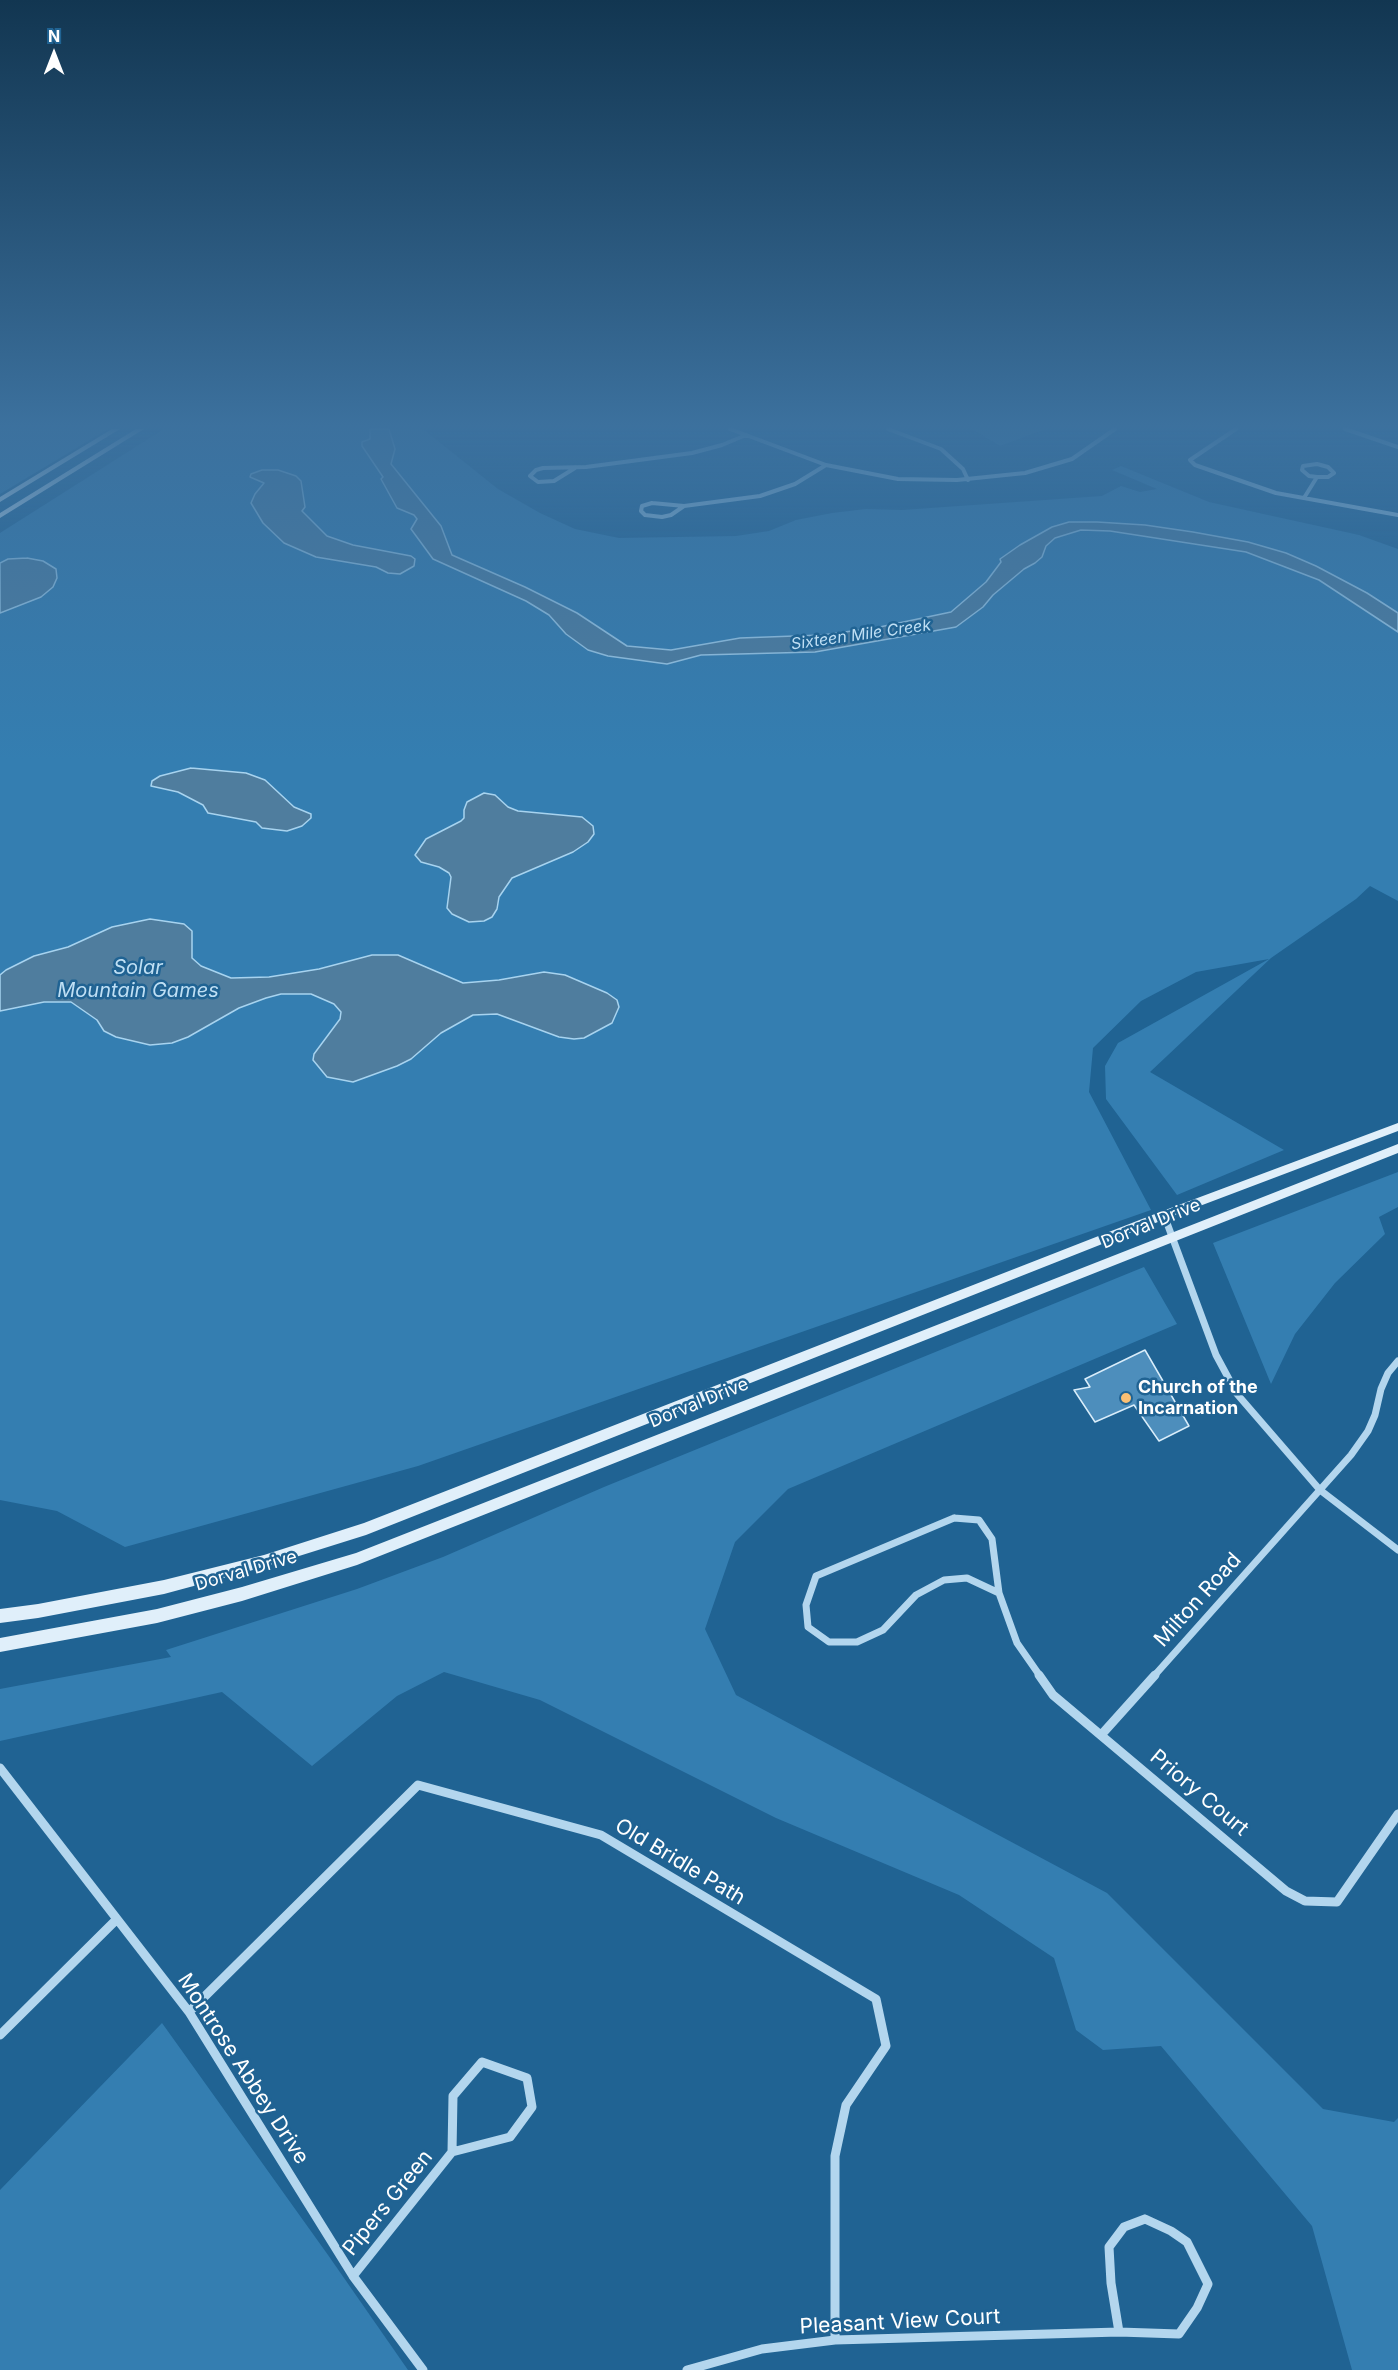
<!DOCTYPE html>
<html>
<head>
<meta charset="utf-8">
<style>
  body { margin:0 }
  #map { position:relative; width:1398px; height:2370px; overflow:hidden; background:#206393; font-family:Inter,sans-serif }
  canvas { display:block }
  .north { position:absolute; left:24px; top:24px; width:60px; height:60px; -webkit-text-stroke:4px #206393; paint-order:stroke; rotate:0deg; font-size:16px; font-weight:700; line-height:24px; text-align:center; color:#fff }
  .north::after { content:''; display:block; margin:auto; width:21px; height:27px; background:#fff; clip-path:polygon(50% 0,100% 100%,50% 72%,0 100%) }
</style>
</head>
<body>
<div id="map">
<canvas width="1398" height="2370"></canvas>
<div class="north">N</div>
</div>
<script>
const ctx = document.querySelector('canvas').getContext('2d');
ctx.lineJoin = 'round';
function fill(path, color) { ctx.fillStyle = color; ctx.fill(path, 'evenodd'); }
const shape = rows => new Path2D(rows.map(r => 'M' + r).join(''));
function strokePath(path, color, width, dash) { ctx.strokeStyle = color; ctx.lineWidth = width; ctx.lineCap = dash ? 'butt' : 'round'; ctx.setLineDash(dash || []); ctx.stroke(path); }
function label(font, color, halo, rows, align = 'center') {
  ctx.font = font + ' Inter,sans-serif'; ctx.lineWidth = 5; ctx.setLineDash([]); ctx.textBaseline = 'middle'; ctx.strokeStyle = halo; ctx.fillStyle = color; for (const [text, x, y, turn = 0] of rows) {
    ctx.save(); ctx.translate(x, y); ctx.rotate((+turn || 0) * Math.PI / 180); ctx.textAlign = isNaN(turn) ? turn : align; if (halo) ctx.strokeText(text, 0, 0); ctx.fillText(text, 0, 0); ctx.restore();
  }
}
fill(shape([
  [0,429,108,429,0,494],
  [164,429,423,429,498,489,540,513,575,529,619,538,736,536,769,531,796,520,832,513,866,509,902,510,1102,496,1121,486,1140,492,1157,489,1112,470,1121,466,1209,502,1359,535,1398,549,1398,901,1370,886,1356,899,1271,958,1150,1072,1284,1150,1177,1195,1106,1099,1105,1066,1118,1043,1269,959,1196,972,1141,1001,1093,1048,1089,1092,1151,1210,418,1466,125,1547,57,1511,0,1500,0,533],
  [972,429,1046,429,1000,446],
  [1398,1172,1398,1207,1379,1217,1385,1234,1335,1283,1295,1334,1271,1384,1213,1243],
  [1144,1267,1177,1324,788,1489,735,1542,705,1629,736,1695,1107,1893,1323,2109,1394,2122,1398,2118,1398,2370,1352,2370,1312,2226,1161,2046,1103,2050,1076,2030,1054,1958,959,1895,776,1818,540,1700,444,1672,397,1696,312,1766,222,1692,0,1741,0,1689,171,1657,166,1650,357,1589,443,1557,604,1487],
  [162,2023,328,2255,408,2370,0,2370,0,2190]
]), '#347eb1');
const water = shape([
  [370,429,389,429,395,449,391,464,441,526,452,555,525,587,577,613,627,646,671,650,740,638,822,635,875,628,951,612,986,582,1001,562,1000,559,1020,545,1052,527,1069,522,1097,522,1145,525,1193,532,1248,542,1286,553,1316,566,1367,593,1398,613,1398,632,1319,580,1246,552,1110,531,1081,530,1055,538,1046,546,1042,557,1035,563,1024,569,993,595,983,607,956,627,815,652,701,655,667,664,608,656,588,650,566,634,549,615,526,601,433,559,411,529,417,519,414,515,397,508,381,479,383,477,362,446,362,442,370,439,370,429],
  [262,470,278,470,296,476,301,481,305,507,302,511,327,536,353,545,411,556,415,559,414,566,400,574,388,573,376,567,316,557,284,543,263,523,251,503,255,494,264,483,250,477,251,474,262,470],
  [27,558,43,561,56,569,57,578,53,587,41,597,0,613,0,563,8,559,27,558],
  [191,768,246,773,265,780,294,807,311,814,311,818,302,826,287,831,262,828,256,822,208,813,203,805,178,792,151,786,152,781,160,776,191,768],
  [484,793,495,795,508,807,518,811,582,817,593,826,594,834,588,842,573,852,512,878,499,897,497,909,492,917,484,921,469,922,452,914,447,908,451,877,449,873,439,867,421,862,415,855,426,839,461,821,464,818,464,810,467,802,484,793],
  [150,919,184,924,192,931,192,958,201,966,231,978,269,977,319,969,372,955,398,955,463,983,499,980,544,972,565,975,607,993,617,1000,619,1007,612,1023,584,1038,574,1039,559,1037,497,1014,473,1015,441,1033,411,1059,397,1066,353,1082,327,1077,313,1060,314,1054,340,1019,341,1012,334,1004,311,994,281,994,266,998,239,1008,188,1037,172,1043,150,1045,116,1037,104,1031,97,1020,71,1002,44,1002,0,1011,0,975,6,970,34,956,68,947,112,927,150,919]
]);
fill(water, '#4f7d9e');
strokePath(water, '#a7d3ef', 1.5);
const building = shape([
  [1145,1350,1189,1426,1159,1441,1134,1405,1095,1422,1074,1390,1090,1387,1085,1379,1145,1350]
]);
fill(building, '#4d8ebc');
strokePath(building, '#d9edfa', 1.5);
strokePath(shape([
  [730,429,826,465,898,479,957,480,1025,473,1072,459,1115,429],
  [888,429,941,449,963,469,968,480],
  [1236,429,1190,460,1195,465,1276,493,1398,515],
  [1345,429,1398,447],
  [1317,464,1328,467,1334,473,1328,477,1317,477,1309,476,1302,470,1303,466,1317,464],
  [575,468,554,481,538,482,530,476,536,470,543,468,586,467,692,453,722,445,746,435],
  [1304,498,1317,477],
  [652,503,684,506,671,515,662,517,645,515,641,511,642,506,652,503],
  [684,506,760,496,795,484,826,465]
]), '#b3d6ee', 4);
strokePath(shape([
  [1164,1215,1216,1355,1237,1394,1320,1490,1398,1550],
  [954,1518,979,1520,992,1539,999,1593,967,1578,944,1580,916,1595,883,1630,857,1642,829,1642,808,1627,806,1605,816,1576,954,1518],
  [999,1593,1017,1643,1040,1676],
  [1154,1676,1351,1455,1368,1431,1375,1415,1381,1389,1388,1373,1398,1361]
]), '#b3d6ee', 7);
strokePath(shape([
  [1039,1675,1053,1695,1286,1891,1305,1901,1337,1902,1398,1814],
  [1102,1734,1155,1675],
  [0,1768,189,2012,353,2276,423,2370],
  [189,2012,418,1785,601,1835,876,1999,886,2046,846,2105,835,2156,835,2340],
  [0,2035,117,1919],
  [482,2062,527,2078,532,2107,510,2137,452,2152,453,2096,482,2062],
  [1145,2219,1171,2231,1187,2242,1208,2284,1197,2308,1179,2334,1119,2332,1111,2283,1109,2247,1124,2227,1145,2219],
  [353,2276,452,2152],
  [687,2370,762,2349,835,2340,1119,2332]
]), '#b3d6ee', 9);
fill(shape([
  [112,429,120,429,0,502,0,497,112,429],
  [136,429,144,429,0,518,0,513,136,429],
  [1398,1123,1398,1131,1168,1218,366,1535,264,1567,164,1594,38,1618,0,1623,0,1609,38,1604,164,1580,264,1555,364,1523,1160,1212,1398,1123],
  [1398,1144,1398,1153,357,1565,242,1601,157,1623,0,1652,0,1638,157,1609,242,1587,356,1553,1398,1144]
]), '#e0effa');
const sky = ctx.createLinearGradient(0, 0, 0, 761);
sky.addColorStop(0, '#123651');
sky.addColorStop(0.56, '#3c719e');
sky.addColorStop(1, '#3c719e00');
ctx.fillStyle = sky;
ctx.fillRect(0, 0, 1398, 761);
for (const [x, y, r, color] of [
  [1126,1398,6,"#fbc074"]
]) { const dot = new Path2D(); dot.arc(x, y, r, 0, 2 * Math.PI); ctx.fillStyle = color; ctx.fill(dot); strokePath(dot, '#206393', 2); }
label('italic 16px', '#bfdff4', '#206393', [
  ["Sixteen Mile Creek",861,635,-8]
]);
label('18px', '#fff', '#206393', [
  ["Dorval Drive",1151,1224,-22],
  ["Dorval Drive",699,1403,-22],
  ["Dorval Drive",246,1571,-16]
]);
label('bold 18px', '#fff', '#206393', [
  ["Church of the",1138,1388],
  ["Incarnation",1138,1409]
], 'left');
label('italic 20px', '#bfdff4', '#206393', [
  ["Solar",138,968],
  ["Mountain Games",138,991]
]);
label('21px', '#fff', '#206393', [
  ["Milton Road",1198,1600,-48],
  ["Priory Court",1199,1793,40],
  ["Old Bridle Path",680,1862,31],
  ["Montrose Abbey Drive",243,2069,57],
  ["Pipers Green",388,2203,-51],
  ["Pleasant View Court",900,2322,-3]
]);
</script>
</body>
</html>
